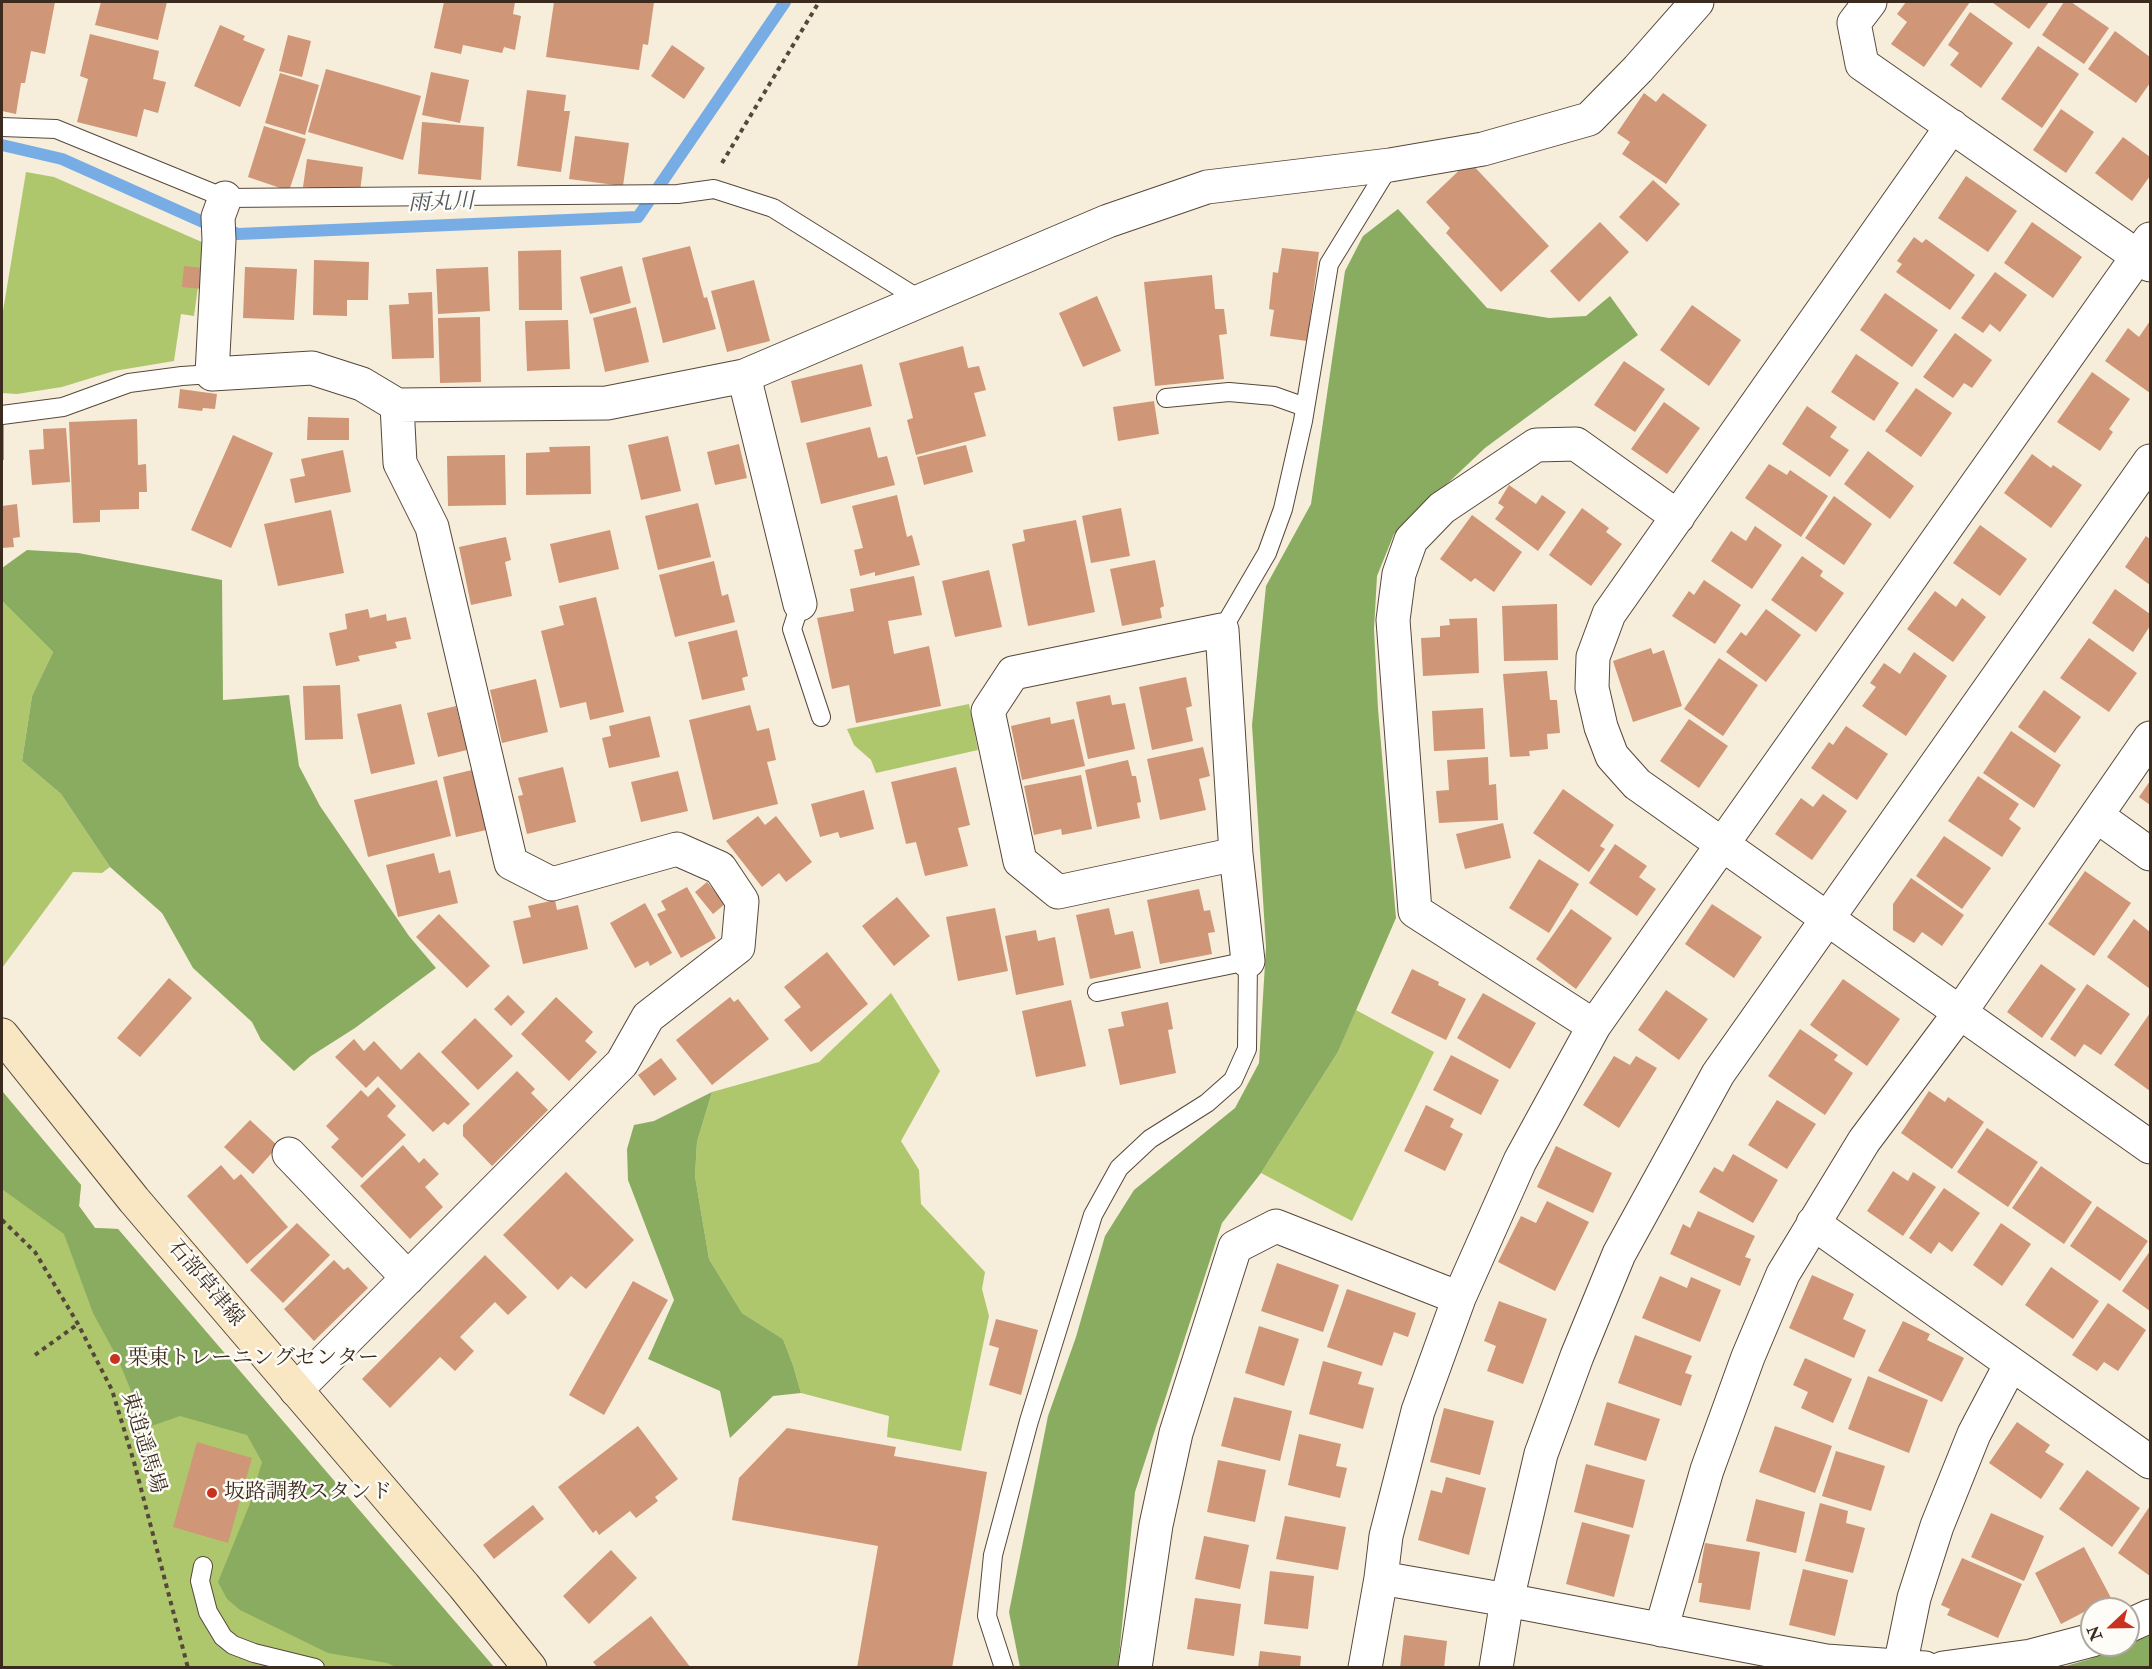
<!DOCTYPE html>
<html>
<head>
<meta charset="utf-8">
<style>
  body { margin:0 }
  #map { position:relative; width:2152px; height:1669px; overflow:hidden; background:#f7eddb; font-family:"IM FELL Double Pica",serif }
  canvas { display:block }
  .frame { position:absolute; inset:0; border:3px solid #3b2a1e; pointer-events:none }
  .north { position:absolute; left:2080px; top:1597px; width:60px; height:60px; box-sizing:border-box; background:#fdfcf7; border:2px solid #afa8a0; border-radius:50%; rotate:248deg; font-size:16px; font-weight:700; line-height:24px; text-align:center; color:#3b2a1e }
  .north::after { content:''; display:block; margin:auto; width:21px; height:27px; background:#c8321e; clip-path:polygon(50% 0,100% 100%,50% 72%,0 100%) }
</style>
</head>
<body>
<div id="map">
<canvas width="2152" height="1669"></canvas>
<div class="frame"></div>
<div class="north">N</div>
</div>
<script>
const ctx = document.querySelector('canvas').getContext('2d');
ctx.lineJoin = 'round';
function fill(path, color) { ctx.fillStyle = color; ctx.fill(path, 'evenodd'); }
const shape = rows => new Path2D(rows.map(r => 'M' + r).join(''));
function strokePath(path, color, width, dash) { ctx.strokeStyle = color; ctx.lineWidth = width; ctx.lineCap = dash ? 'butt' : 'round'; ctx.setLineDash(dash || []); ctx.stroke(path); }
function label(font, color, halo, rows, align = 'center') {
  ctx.font = font + ' "IM FELL Double Pica","Noto Serif JP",serif'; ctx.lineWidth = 5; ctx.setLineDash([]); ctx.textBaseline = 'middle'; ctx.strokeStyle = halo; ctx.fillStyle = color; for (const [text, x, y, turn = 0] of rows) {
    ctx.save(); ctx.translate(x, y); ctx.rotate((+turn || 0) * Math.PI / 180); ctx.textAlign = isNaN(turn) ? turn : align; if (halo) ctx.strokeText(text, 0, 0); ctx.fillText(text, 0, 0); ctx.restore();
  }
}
fill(shape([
  [26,172,54,177,204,243,194,316,181,314,174,361,114,371,62,387,17,394,2,393,2,317],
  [2,601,53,652,32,696,22,761,61,794,110,867,102,873,73,872,2,968],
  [969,704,978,750,876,773,871,760,854,745,847,729],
  [891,993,940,1071,901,1141,919,1170,921,1204,985,1272,982,1289,989,1316,961,1451,887,1437,889,1416,801,1393,793,1365,783,1339,742,1313,709,1259,695,1176,697,1142,712,1092,819,1062],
  [1356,1010,1434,1052,1352,1221,1261,1173,1338,1052],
  [2,1091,81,1185,79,1206,95,1228,118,1229,494,1667,2,1667]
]), '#aec76d');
fill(shape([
  [1398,209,1487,308,1549,318,1586,316,1610,296,1638,335,1485,448,1394,534,1377,576,1374,629,1378,709,1396,918,1338,1052,1261,1173,1222,1223,1135,1492,1118,1667,1020,1667,1009,1612,1048,1416,1076,1337,1105,1236,1134,1190,1235,1108,1259,1063,1266,947,1252,725,1266,586,1311,504,1345,271,1363,236],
  [27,550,78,553,222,580,223,700,289,695,299,766,320,806,409,936,436,968,355,1028,311,1056,294,1071,261,1040,252,1022,193,968,162,913,110,867,61,794,22,761,32,696,53,652,2,601,2,568],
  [2,1091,81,1185,79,1206,95,1228,118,1229,494,1667,396,1667,387,1663,328,1653,240,1610,227,1599,218,1582,249,1506,262,1462,247,1435,180,1416,146,1428,118,1359,93,1313,64,1234,2,1189],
  [712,1092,697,1142,695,1176,709,1259,742,1313,783,1339,793,1365,801,1393,773,1396,730,1438,720,1391,648,1359,674,1300,628,1180,627,1149,634,1125,654,1121],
  [2150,1635,2150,1667,2059,1668,2090,1659]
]), '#8aac60');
strokePath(shape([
  [2,145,62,159,203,222,238,234,638,217,785,2]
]), '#77ace4', 12);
fill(shape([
  [2,2,55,2,45,54,31,51,25,83,21,83,16,114,2,111],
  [101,2,167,2,158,40,95,25],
  [444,2,515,2,513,14,521,16,515,50,504,47,502,53,463,45,461,54,434,48],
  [554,2,654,2,648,45,643,44,639,70,546,57],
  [1906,2,1970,2,1924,67,1891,44,1907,22,1897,14],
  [1994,2,2049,2,2029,29,1993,3],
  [2064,2,2071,2,2109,28,2084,64,2042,35],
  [1970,12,2013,43,1981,88,1950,65,1959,53,1948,45],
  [220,25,245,36,243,40,265,49,240,107,194,86],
  [2115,31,2150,57,2150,83,2136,103,2088,69],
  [90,34,159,51,153,79,166,82,158,113,144,109,137,137,77,122,88,79,80,76],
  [288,35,311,41,302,77,279,71],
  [672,45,705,68,684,99,651,76],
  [2038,46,2079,74,2042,128,2001,99],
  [326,69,421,96,403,160,308,132],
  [431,72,469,80,460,123,422,115],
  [280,73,319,85,305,135,265,123],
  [527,90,566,95,564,111,570,111,561,172,517,166],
  [1644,93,1656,102,1663,93,1707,125,1666,184,1622,154,1630,142,1617,133],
  [2061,109,2094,132,2066,173,2033,150],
  [422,122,484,127,481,180,418,174],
  [264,126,306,139,289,191,248,177],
  [575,136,629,143,623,186,569,179],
  [2123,137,2150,157,2150,176,2132,201,2095,173],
  [307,159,363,167,360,192,303,187],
  [1469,161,1549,246,1501,292,1446,233,1450,228,1426,202],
  [1966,176,2017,211,1988,252,1938,218],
  [1653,180,1680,204,1647,242,1619,217],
  [1600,222,1629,252,1579,302,1550,271],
  [2032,222,2082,257,2053,298,2004,263],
  [1914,237,1922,243,1926,239,1975,275,1950,310,1896,272,1902,264,1897,261],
  [690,246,704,298,707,297,716,329,663,343,642,258],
  [1282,248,1319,252,1307,341,1270,336,1274,310,1269,309,1273,272,1278,273],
  [561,250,562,310,519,310,518,251],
  [314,260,369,262,368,300,347,300,347,316,313,315],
  [184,266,204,268,202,289,182,287],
  [622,266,631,303,590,314,580,277],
  [245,267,297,269,294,320,243,318],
  [488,267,490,311,438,314,436,269],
  [1995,272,2027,295,2000,332,1990,324,1983,333,1961,318],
  [1212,275,1215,309,1224,309,1227,334,1219,335,1224,379,1155,386,1144,282],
  [754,280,770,341,727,352,711,291],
  [432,292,434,358,392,359,389,305,409,304,408,293],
  [1885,293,1938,330,1912,367,1860,330],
  [1097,296,1121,351,1083,367,1059,313],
  [1692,305,1741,340,1709,386,1660,350],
  [636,307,649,362,605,372,593,318],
  [480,317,481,382,440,383,438,318],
  [568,320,570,369,527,371,525,321],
  [2150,321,2150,393,2105,361,2128,328,2139,337],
  [1955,333,1992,360,1972,388,1964,383,1953,398,1923,377],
  [963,346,968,368,979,366,986,390,974,393,986,436,916,455,907,420,913,418,899,363],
  [1856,354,1899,383,1874,421,1831,392],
  [1624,361,1665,389,1635,432,1594,405],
  [862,364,872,406,801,423,791,381],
  [2092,372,2130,399,2109,429,2113,432,2100,451,2057,422],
  [1916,388,1952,413,1921,457,1885,431],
  [180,389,217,394,215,409,203,408,202,411,178,408],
  [1154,401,1159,434,1118,441,1113,407],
  [1664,402,1700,428,1667,474,1631,449],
  [1807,406,1837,427,1830,437,1849,450,1830,477,1782,444],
  [308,417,349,418,349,440,307,440],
  [137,419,138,465,146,464,147,492,139,492,139,509,100,510,100,522,73,523,69,422],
  [2,421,4,421,4,460,2,460],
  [870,427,878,458,887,456,895,485,821,504,806,443],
  [66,428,70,482,32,485,29,450,44,449,43,429],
  [233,435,273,453,231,548,191,530],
  [668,436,681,491,641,500,628,445],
  [739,444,747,478,715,485,707,452],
  [966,445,973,472,924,485,917,457],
  [590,446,591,494,526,495,526,453,550,452,549,447],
  [343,450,351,492,295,503,290,479,305,476,301,459],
  [1868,451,1914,486,1890,519,1844,484],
  [2032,454,2051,468,2053,465,2082,485,2051,528,2004,493],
  [505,455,506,505,448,506,447,456],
  [1769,464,1787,475,1790,470,1828,496,1801,537,1745,498],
  [1509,485,1536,504,1542,495,1566,512,1538,551,1495,519,1504,507,1498,503],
  [897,495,907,537,912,535,920,565,875,576,875,572,860,576,854,550,863,548,852,506],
  [1834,496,1872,524,1844,565,1805,538],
  [698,503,711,557,658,570,645,516],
  [17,504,20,537,13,538,14,547,2,548,2,506],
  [1121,508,1130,556,1091,563,1082,516],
  [1582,508,1609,528,1606,532,1622,544,1591,586,1549,555],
  [331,510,344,573,278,586,264,524],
  [1472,515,1522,552,1494,592,1475,578,1471,582,1440,559],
  [1076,520,1095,612,1028,626,1012,544,1025,541,1023,530],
  [1980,525,2027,559,2000,596,1953,563],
  [1755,526,1782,545,1752,589,1711,561,1731,531,1746,541],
  [610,530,619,569,559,583,550,544],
  [2146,536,2150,539,2150,585,2125,567],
  [506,537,511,560,505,562,512,596,471,605,459,547],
  [1802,556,1823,571,1820,576,1844,593,1816,632,1771,600],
  [1155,560,1164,606,1160,608,1162,618,1122,626,1110,569],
  [714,561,722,596,728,594,735,622,675,637,659,575],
  [989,570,1002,627,955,637,942,581],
  [914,576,922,615,888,621,894,654,929,646,941,706,856,723,849,685,832,689,817,618,854,611,850,589],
  [1704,580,1741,605,1715,644,1672,616,1689,591,1694,595],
  [2115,589,2150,614,2150,626,2133,652,2092,623],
  [1935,591,1956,607,1962,598,1986,617,1953,662,1907,629],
  [596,597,624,712,590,720,586,702,560,708,541,631,564,625,559,606],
  [1557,604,1558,660,1504,661,1502,606],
  [368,609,370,618,386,614,387,621,406,617,411,639,395,642,397,648,358,656,360,661,336,666,329,633,347,629,345,614],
  [1766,609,1801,635,1766,682,1726,652,1741,632,1746,636],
  [1477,618,1479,673,1423,676,1421,638,1440,637,1440,626,1450,625,1449,619],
  [737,630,748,676,742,678,745,690,702,700,688,642],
  [2089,638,2137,673,2109,712,2060,678],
  [1651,648,1653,654,1664,650,1682,706,1633,722,1613,661],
  [1914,652,1947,676,1906,736,1862,706,1876,687,1870,683,1884,663,1900,674],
  [1719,658,1758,685,1723,736,1684,709],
  [1547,671,1550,700,1557,700,1560,733,1547,734,1548,749,1529,751,1530,756,1510,757,1503,674],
  [1186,677,1192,706,1186,708,1193,741,1152,750,1139,687],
  [536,679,548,732,502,743,490,690],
  [340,685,343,739,305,740,303,686],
  [2044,690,2081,717,2055,753,2018,727],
  [1110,695,1112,705,1125,703,1135,749,1088,759,1076,702],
  [401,704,415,764,371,774,357,714],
  [750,705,757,731,769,728,776,760,767,762,778,804,713,820,689,720],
  [456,706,467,750,438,757,427,713],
  [1483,708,1485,749,1434,751,1432,711],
  [650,716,660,757,609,768,602,738,611,736,609,726],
  [1050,717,1051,724,1074,719,1085,766,1022,780,1011,726],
  [1689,719,1728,746,1699,788,1660,761],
  [1846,726,1888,754,1857,800,1811,768,1829,742,1833,745],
  [2011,731,2061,765,2034,808,1983,773],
  [1203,747,1210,776,1199,779,1206,810,1160,820,1147,759],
  [1488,757,1489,785,1496,784,1498,820,1439,823,1436,791,1449,790,1447,760],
  [1128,760,1132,776,1136,776,1141,802,1137,803,1140,818,1097,827,1085,770],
  [563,767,576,822,527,834,518,796,523,795,518,778],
  [956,767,970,825,958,828,968,866,925,876,916,842,906,844,891,782],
  [472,770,486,830,456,837,443,777],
  [678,771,688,811,641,822,631,782],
  [1081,775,1092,829,1062,835,1061,829,1034,835,1024,786],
  [1978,776,2019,804,2009,819,2021,828,2002,857,1948,821],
  [437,780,451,836,368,857,354,800],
  [2150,781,2150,805,2139,797],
  [1563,789,1614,825,1600,846,1605,849,1589,872,1533,833],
  [864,790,874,829,840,838,838,832,820,837,811,804],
  [1823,794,1847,811,1812,860,1775,834,1801,798,1813,807],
  [758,816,765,825,776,816,812,862,786,882,779,873,762,887,726,841],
  [1503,823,1511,858,1465,869,1456,834],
  [1944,836,1991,868,1962,909,1916,876],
  [1615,844,1647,866,1639,877,1656,889,1637,916,1589,883],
  [434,853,439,873,450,870,458,903,398,917,386,865],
  [1539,859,1579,884,1549,933,1509,908],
  [2085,871,2131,903,2094,956,2048,924],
  [1911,878,1964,915,1942,946,1922,932,1914,943,1893,930,1893,904],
  [707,882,725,904,713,914,695,892],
  [687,887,716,938,681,958,657,914,666,910,661,901],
  [1199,889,1204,911,1210,910,1215,932,1208,933,1212,954,1160,964,1147,900],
  [897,897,930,936,894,966,862,926],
  [555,900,557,910,578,905,588,949,523,964,513,921,531,917,528,906],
  [645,903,672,953,650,966,648,961,635,968,610,923],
  [1712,904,1762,937,1734,978,1685,944],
  [995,908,1008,971,958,981,946,917],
  [1109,908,1115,935,1133,931,1141,968,1090,979,1076,915],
  [1571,909,1612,938,1576,989,1536,959],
  [439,914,490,966,467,988,416,937],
  [2134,919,2150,932,2150,989,2107,957],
  [1036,930,1038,941,1055,937,1064,985,1016,995,1005,936],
  [827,952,868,1004,811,1052,784,1020,801,1007,784,987],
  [2041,964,2076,989,2042,1038,2007,1012],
  [1412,969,1439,982,1438,985,1466,999,1446,1040,1391,1013],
  [169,978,192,998,140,1057,117,1038],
  [1843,979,1900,1019,1867,1066,1810,1025],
  [2087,984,2130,1014,2101,1055,2084,1044,2075,1057,2050,1039],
  [1666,990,1708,1019,1679,1060,1638,1030],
  [1483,993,1536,1023,1510,1069,1457,1038],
  [508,995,525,1012,511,1026,494,1009],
  [556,997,593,1032,585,1041,597,1052,569,1081,521,1034],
  [730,997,734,1002,738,999,769,1039,712,1085,676,1040],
  [1071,1000,1086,1066,1036,1077,1022,1011],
  [1168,1002,1173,1029,1168,1030,1176,1073,1120,1085,1108,1029,1124,1026,1121,1012],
  [2150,1013,2150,1091,2114,1065],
  [475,1018,513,1056,478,1090,441,1052],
  [1800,1029,1838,1055,1834,1060,1853,1073,1825,1115,1768,1076],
  [354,1039,364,1051,374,1041,401,1070,419,1052,470,1104,448,1125,444,1122,433,1132,378,1076,366,1088,335,1057],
  [1451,1055,1499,1080,1481,1115,1433,1090],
  [1614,1056,1630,1065,1636,1056,1657,1068,1619,1128,1583,1105],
  [661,1058,677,1079,654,1096,638,1075],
  [517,1071,535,1089,531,1093,548,1110,492,1166,463,1136,463,1125],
  [378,1087,396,1106,387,1116,406,1135,362,1178,331,1147,339,1139,326,1126,361,1090,368,1097],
  [1929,1091,1945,1102,1948,1097,1984,1122,1952,1169,1901,1133],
  [1777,1100,1816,1124,1787,1169,1748,1145],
  [1426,1105,1454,1119,1450,1127,1463,1134,1445,1171,1404,1151],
  [250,1120,278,1146,253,1174,224,1147],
  [1987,1128,2038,1162,2008,1207,1957,1172],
  [403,1145,419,1163,424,1158,439,1174,425,1187,443,1207,410,1239,360,1186],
  [1556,1146,1612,1173,1593,1213,1537,1187],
  [1733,1154,1778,1180,1753,1223,1699,1192,1714,1167,1723,1172],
  [221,1165,234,1180,241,1174,288,1227,247,1264,187,1196],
  [2041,1166,2092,1202,2064,1244,2012,1208],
  [1893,1171,1908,1181,1913,1172,1936,1187,1903,1236,1867,1211],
  [566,1172,634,1240,586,1289,571,1276,558,1290,503,1235],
  [1944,1188,1980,1213,1952,1252,1939,1242,1931,1254,1909,1238],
  [1547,1201,1589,1222,1555,1291,1498,1262,1521,1216,1536,1223],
  [2097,1206,2148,1241,2120,1281,2070,1246],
  [1698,1211,1755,1236,1745,1257,1751,1259,1740,1286,1670,1254,1683,1224,1690,1228],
  [297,1223,330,1255,283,1303,250,1270],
  [2001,1223,2031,1244,2002,1286,1973,1265],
  [2150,1251,2150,1311,2122,1291],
  [485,1255,527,1297,508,1315,495,1302,460,1337,474,1351,455,1371,440,1357,390,1408,362,1379],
  [334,1260,344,1270,348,1267,368,1288,314,1341,284,1309],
  [1277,1263,1339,1285,1323,1332,1261,1311],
  [2051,1267,2099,1301,2073,1339,2025,1305],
  [1812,1275,1854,1294,1843,1319,1866,1330,1854,1358,1789,1328],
  [1660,1276,1687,1288,1691,1277,1721,1290,1700,1342,1642,1318],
  [633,1281,668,1300,604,1415,569,1395],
  [1347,1289,1416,1313,1408,1337,1394,1332,1382,1366,1327,1347],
  [1499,1301,1547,1319,1523,1384,1487,1371,1496,1346,1484,1341],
  [2108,1303,2146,1330,2118,1371,2104,1362,2097,1371,2072,1355],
  [996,1319,1038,1330,1021,1395,989,1385,999,1348,989,1345],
  [1903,1321,1930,1334,1927,1340,1964,1358,1942,1402,1878,1371],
  [1259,1326,1299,1339,1284,1386,1245,1373],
  [1635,1335,1692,1356,1685,1373,1692,1375,1681,1406,1618,1383],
  [1805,1358,1852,1379,1833,1423,1801,1408,1808,1392,1793,1385],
  [1323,1361,1362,1372,1358,1384,1374,1388,1363,1429,1309,1414],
  [1868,1376,1928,1400,1909,1453,1848,1429],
  [1234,1397,1292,1411,1280,1461,1221,1446],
  [1607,1402,1660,1419,1646,1461,1594,1445],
  [1444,1408,1494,1421,1480,1475,1430,1462],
  [2017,1422,2050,1445,2045,1452,2064,1464,2041,1499,1989,1463],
  [638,1426,678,1479,655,1497,658,1501,636,1518,630,1511,599,1535,596,1530,593,1533,558,1487],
  [1775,1426,1832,1446,1815,1493,1759,1472],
  [787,1428,896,1447,894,1456,987,1472,952,1668,857,1668,878,1546,732,1520,739,1478],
  [1299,1434,1341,1444,1336,1466,1347,1468,1340,1498,1288,1485],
  [197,1442,252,1458,228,1543,173,1527],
  [1836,1451,1885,1466,1871,1511,1822,1496],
  [1218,1460,1266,1470,1255,1522,1207,1512],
  [1586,1464,1645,1480,1633,1528,1574,1512],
  [2087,1470,2140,1508,2112,1547,2059,1509],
  [1446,1477,1486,1488,1469,1555,1418,1540,1431,1490,1442,1493],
  [1756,1499,1805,1512,1796,1553,1746,1541],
  [1820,1503,1848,1511,1846,1523,1865,1528,1853,1573,1805,1561],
  [533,1505,544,1519,494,1559,483,1545],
  [2150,1506,2150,1576,2118,1553],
  [1991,1513,2044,1536,2024,1581,1971,1557],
  [1285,1516,1346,1527,1338,1570,1276,1559],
  [1582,1522,1630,1535,1614,1597,1566,1584],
  [1204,1536,1249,1545,1240,1589,1195,1579],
  [1705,1543,1760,1552,1750,1610,1699,1602,1702,1583,1698,1583],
  [2084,1547,2111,1598,2061,1624,2035,1573],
  [611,1550,637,1578,589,1624,563,1596],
  [1962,1558,2022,1584,1998,1638,1947,1615,1950,1609,1941,1605],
  [1803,1569,1848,1580,1835,1636,1789,1625],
  [1270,1571,1314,1576,1308,1629,1264,1624],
  [1195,1598,1241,1604,1234,1656,1187,1649],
  [651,1616,691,1668,598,1668,593,1662],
  [1404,1635,1447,1641,1444,1668,1400,1668],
  [1260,1651,1301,1656,1300,1668,1258,1668]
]), '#cf9677');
const lane = shape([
  [2,127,56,129,225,198,678,194,714,189,773,208,922,301],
  [1166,398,1229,392,1274,396,1305,407],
  [2,415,63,407,129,383,182,376,212,374],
  [800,604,792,629,821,717],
  [1222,630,1267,553,1283,509,1303,421,1329,264,1390,165],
  [203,1566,200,1581,208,1612,223,1637,233,1645,254,1653,315,1668],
  [1004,1668,987,1616,993,1555,1029,1421,1093,1215,1119,1168,1150,1139,1207,1103,1233,1080,1247,1049,1248,961,1097,992]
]);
const street = shape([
  [1870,2,1854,23,1862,64,2150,265],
  [1952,126,1609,614,1593,657,1592,688,1601,727,1612,756,1637,784,2150,1147],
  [225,198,218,217,219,240,212,374,312,368,362,384,397,405,607,403,744,376,1108,221,1207,187,1390,165,1483,149,1589,119,1638,69,1697,2],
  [744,376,800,604],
  [2097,816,2150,854],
  [1236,854,1058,892,1020,861,988,711,1013,673,1222,630,1236,854,1248,961],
  [1594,1026,1415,911,1393,620,1399,574,1411,540,1442,508,1536,445,1576,444,1678,517],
  [289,1154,408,1278],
  [1813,1223,2150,1462],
  [296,1390,622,1063,648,1017,738,947,742,901,720,868,677,849,552,884,511,863,432,527,400,463,397,405],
  [1381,1578,1507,1600,1826,1661,1925,1668],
  [2128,1626,2150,1616],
  [1661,1630,1707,1470,1748,1357,1783,1274,1864,1141,1961,1011,2150,738],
  [1900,1666,1914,1598,1937,1526,1974,1434,2011,1364],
  [1135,1668,1156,1525,1176,1433,1235,1247,1276,1226,1459,1298],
  [1365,1668,1381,1578,1386,1536,1418,1411,1459,1298,1520,1161,1594,1026,2150,239],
  [1496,1668,1507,1600,1541,1454,1577,1356,1619,1254,1718,1074,2150,461],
  [1943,1668,2031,1656,2092,1640]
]);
const secondary = shape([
  [2,1035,134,1200,464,1586,530,1668]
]);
strokePath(lane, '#57473a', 20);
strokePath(street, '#57473a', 35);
strokePath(secondary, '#57473a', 35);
strokePath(shape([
  [722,163,819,2],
  [2,1220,35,1252,78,1324,112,1390,134,1462,188,1668],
  [35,1355,78,1324]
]), '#57473a', 4, [4.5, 4.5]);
strokePath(lane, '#fff', 18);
strokePath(street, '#fff', 33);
strokePath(secondary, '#f9e7c3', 33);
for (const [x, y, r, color] of [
  [115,1359,6,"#c8321e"],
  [212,1493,6,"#c8321e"]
]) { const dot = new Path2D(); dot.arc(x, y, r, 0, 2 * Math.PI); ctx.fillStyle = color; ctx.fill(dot); strokePath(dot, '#fdfcf7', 2); }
label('21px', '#3b2a1e', '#fdfcf7', [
  ["石部草津線",205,1284,50],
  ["東逍遥馬場",142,1443,73]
]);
label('21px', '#3b2a1e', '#fdfcf7', [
  ["栗東トレーニングセンター",127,1359],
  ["坂路調教スタンド",224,1493]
], 'left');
label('italic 22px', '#505863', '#fdfcf7', [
  ["雨丸川",441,204,-2]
]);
</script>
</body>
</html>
